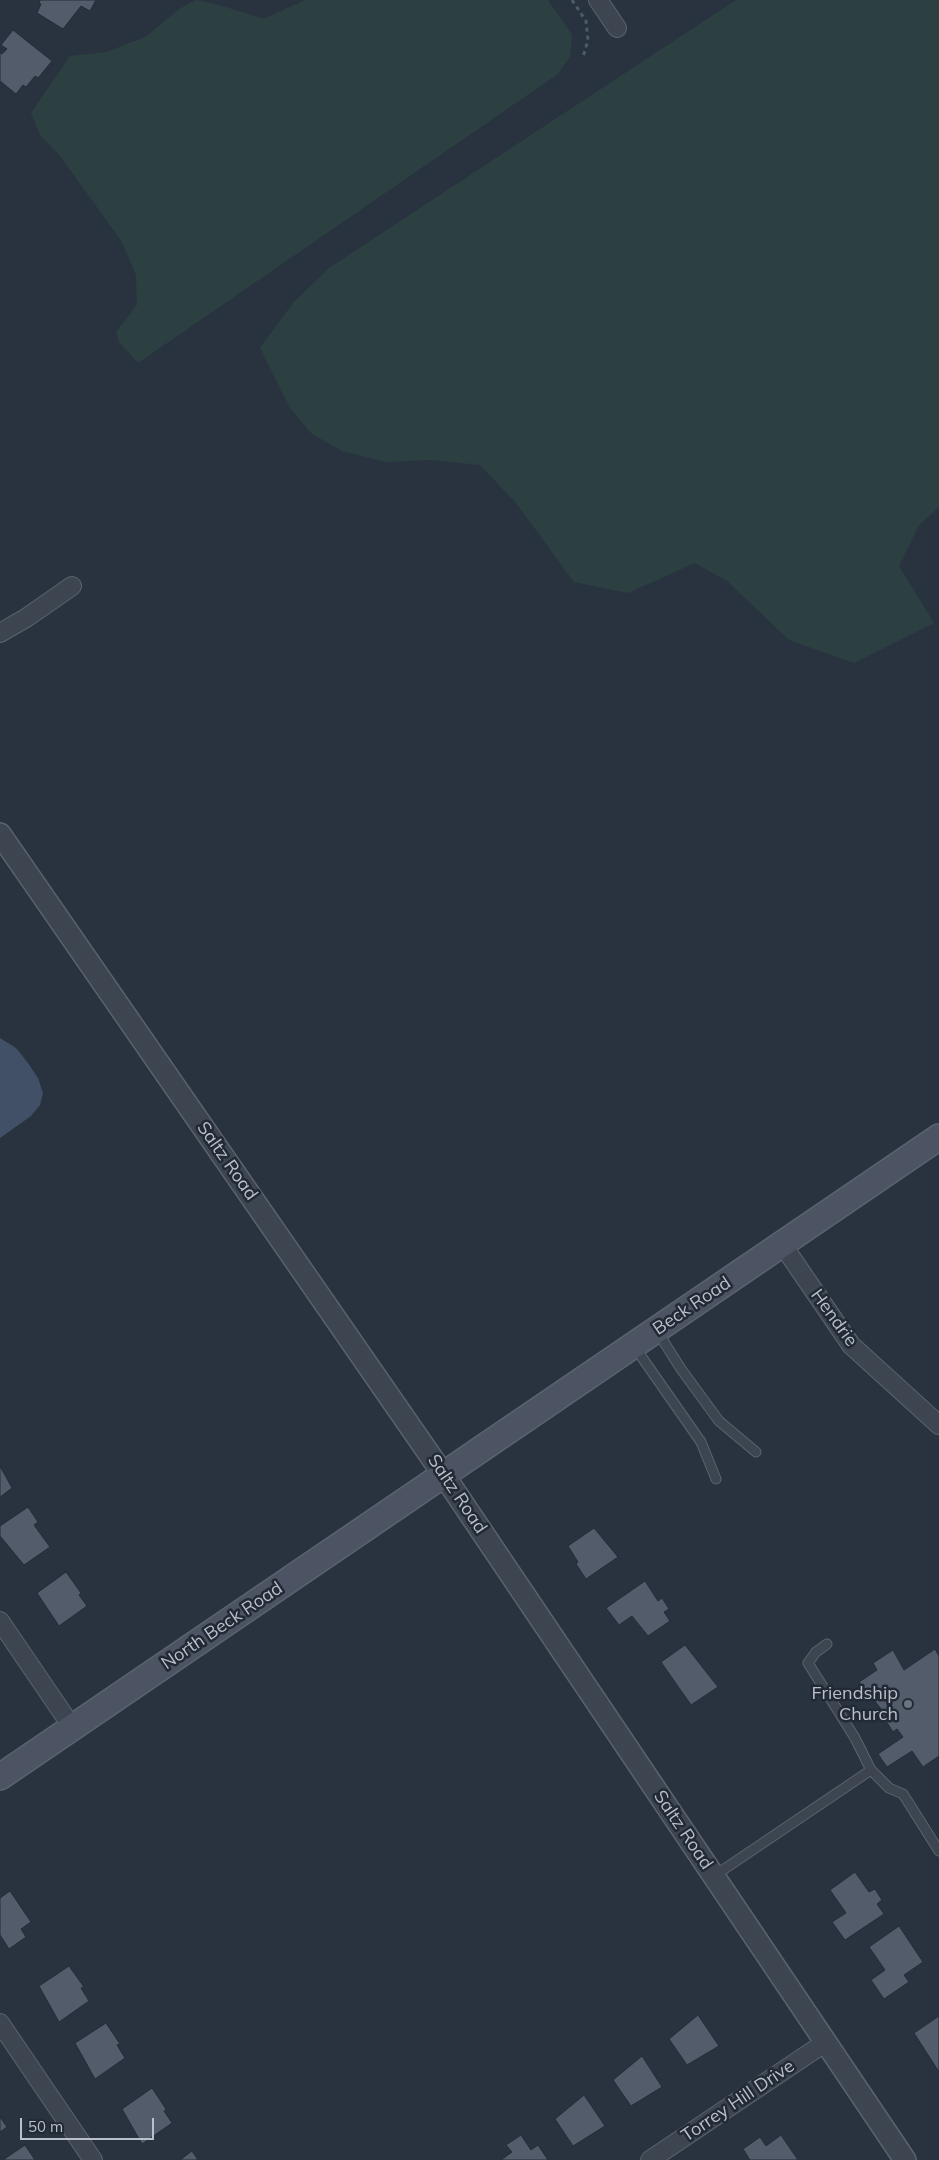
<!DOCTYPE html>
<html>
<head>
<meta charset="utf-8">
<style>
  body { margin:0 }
  #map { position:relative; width:939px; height:2160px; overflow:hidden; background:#293340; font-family:Mulish,sans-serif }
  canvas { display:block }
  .scale { position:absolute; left:20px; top:2118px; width:134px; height:22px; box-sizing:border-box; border:2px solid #bac0ca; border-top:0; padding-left:6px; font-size:15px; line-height:18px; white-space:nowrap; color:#bac0ca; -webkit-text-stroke:4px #222a36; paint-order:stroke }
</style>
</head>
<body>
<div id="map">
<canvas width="939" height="2160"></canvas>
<div class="scale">50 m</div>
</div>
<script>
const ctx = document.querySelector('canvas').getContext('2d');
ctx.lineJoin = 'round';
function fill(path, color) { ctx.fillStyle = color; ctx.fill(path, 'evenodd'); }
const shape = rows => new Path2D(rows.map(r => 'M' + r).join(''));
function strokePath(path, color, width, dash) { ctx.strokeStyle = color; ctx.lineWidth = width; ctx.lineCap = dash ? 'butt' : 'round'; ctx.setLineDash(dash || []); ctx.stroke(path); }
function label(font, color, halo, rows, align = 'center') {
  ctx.font = font + ' Mulish,sans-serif'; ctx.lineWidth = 5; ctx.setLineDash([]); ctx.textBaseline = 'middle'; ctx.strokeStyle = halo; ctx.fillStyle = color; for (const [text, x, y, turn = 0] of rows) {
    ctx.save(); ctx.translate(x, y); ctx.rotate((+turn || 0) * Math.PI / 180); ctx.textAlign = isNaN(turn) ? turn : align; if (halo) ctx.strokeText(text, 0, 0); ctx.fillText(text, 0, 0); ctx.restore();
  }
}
fill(shape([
  [196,0,219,5,264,19,305,0,548,0,572,35,570,57,558,74,138,363,119,342,116,332,137,305,136,275,122,242,61,157,40,135,31,113,70,56,107,52,147,36,179,9],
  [736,0,939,0,939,507,919,525,899,566,934,623,854,663,789,640,727,581,695,563,628,593,574,582,516,503,480,465,431,460,386,462,342,451,312,434,290,408,260,348,293,303,329,268]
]), '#2c4042');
fill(shape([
  [0,1038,16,1048,28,1063,38,1078,43,1093,40,1105,31,1116,0,1138]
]), '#415067');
const building = shape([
  [40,0,96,0,90,11,81,6,63,29,37,13,41,4,39,3,40,0],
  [13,30,52,61,38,78,35,76,26,87,23,85,16,94,0,81,0,53,2,54,7,49,1,45,13,30],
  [0,1466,12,1488,0,1497,0,1466],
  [28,1507,38,1522,34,1525,50,1547,24,1565,0,1536,0,1526,28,1507],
  [594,1528,618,1557,586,1579,576,1564,578,1562,568,1546,594,1528],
  [66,1572,81,1593,79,1595,87,1606,59,1626,37,1593,66,1572],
  [645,1581,658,1601,662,1598,669,1609,664,1612,670,1621,648,1636,632,1616,619,1625,606,1608,645,1581],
  [685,1645,718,1687,691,1705,661,1662,685,1645],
  [935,1649,939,1656,939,1756,923,1767,912,1751,887,1767,878,1754,903,1737,897,1729,893,1732,880,1712,882,1710,859,1682,877,1670,873,1663,893,1650,904,1670,935,1649],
  [855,1872,869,1892,875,1889,882,1900,877,1904,884,1914,845,1940,832,1922,846,1913,830,1890,855,1872],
  [10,1891,31,1922,21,1929,26,1937,9,1949,0,1935,0,1898,10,1891],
  [899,1926,923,1962,904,1975,909,1982,884,1999,871,1980,885,1970,869,1947,899,1926],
  [69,1966,84,1987,81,1988,89,2001,59,2022,39,1986,69,1966],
  [698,2015,719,2046,687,2065,669,2039,698,2015],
  [939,2016,939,2072,914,2033,939,2016],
  [106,2023,120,2044,117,2045,125,2058,95,2079,75,2043,106,2023],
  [642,2056,662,2087,631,2106,613,2080,642,2056],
  [152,2088,166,2109,164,2111,172,2123,142,2144,122,2109,152,2088],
  [584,2095,605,2126,573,2146,555,2119,584,2095],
  [0,2117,7,2127,0,2132,0,2117],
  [521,2135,531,2150,538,2145,548,2160,501,2160,512,2152,506,2145,521,2135],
  [781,2135,798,2160,750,2160,743,2149,760,2137,766,2146,781,2135],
  [25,2145,35,2160,3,2160,25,2145],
  [192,2151,198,2160,180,2160,192,2151]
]);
fill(building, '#535c6b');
strokePath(building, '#242c38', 1);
const service = shape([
  [657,1331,681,1369,719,1421,756,1452],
  [634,1346,701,1442,716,1479],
  [827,1644,816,1652,808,1663,855,1738,871,1770,889,1788,903,1794,939,1851],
  [714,1876,871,1770]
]);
const minor = shape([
  [598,0,617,28],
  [0,633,26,618,72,586],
  [782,1244,851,1345,939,1425],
  [0,1621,72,1727],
  [0,2023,93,2160],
  [650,2160,826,2042]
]);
const tertiary = shape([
  [0,834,443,1474,905,2160]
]);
const secondary = shape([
  [0,1777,939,1137]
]);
strokePath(service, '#5b636e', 11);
strokePath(minor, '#5b636e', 20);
strokePath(tertiary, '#5b636e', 24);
strokePath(secondary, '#5b636e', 28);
strokePath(shape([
  [572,0,586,21,588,40,583,57]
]), '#4c5d60', 3, [4, 4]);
strokePath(service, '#3d4550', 9);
strokePath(minor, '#3d4550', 18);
strokePath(tertiary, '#3d4550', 21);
strokePath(secondary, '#4c5463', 25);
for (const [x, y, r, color] of [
  [908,1704,5,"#6b7280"]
]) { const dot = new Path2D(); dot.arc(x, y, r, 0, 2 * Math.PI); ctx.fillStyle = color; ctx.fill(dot); strokePath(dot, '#222a36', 2); }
label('18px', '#bac0ca', '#222a36', [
  ["Saltz Road",227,1161,55],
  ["Beck Road",692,1306,-34],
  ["Hendrie",834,1318,54],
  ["Saltz Road",457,1494,56],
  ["North Beck Road",222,1626,-34],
  ["Saltz Road",683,1830,56],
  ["Torrey Hill Drive",738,2101,-34]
]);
label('18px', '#bac0ca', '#222a36', [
  ["Friendship",898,1694],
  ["Church",898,1715]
], 'right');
</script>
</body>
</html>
